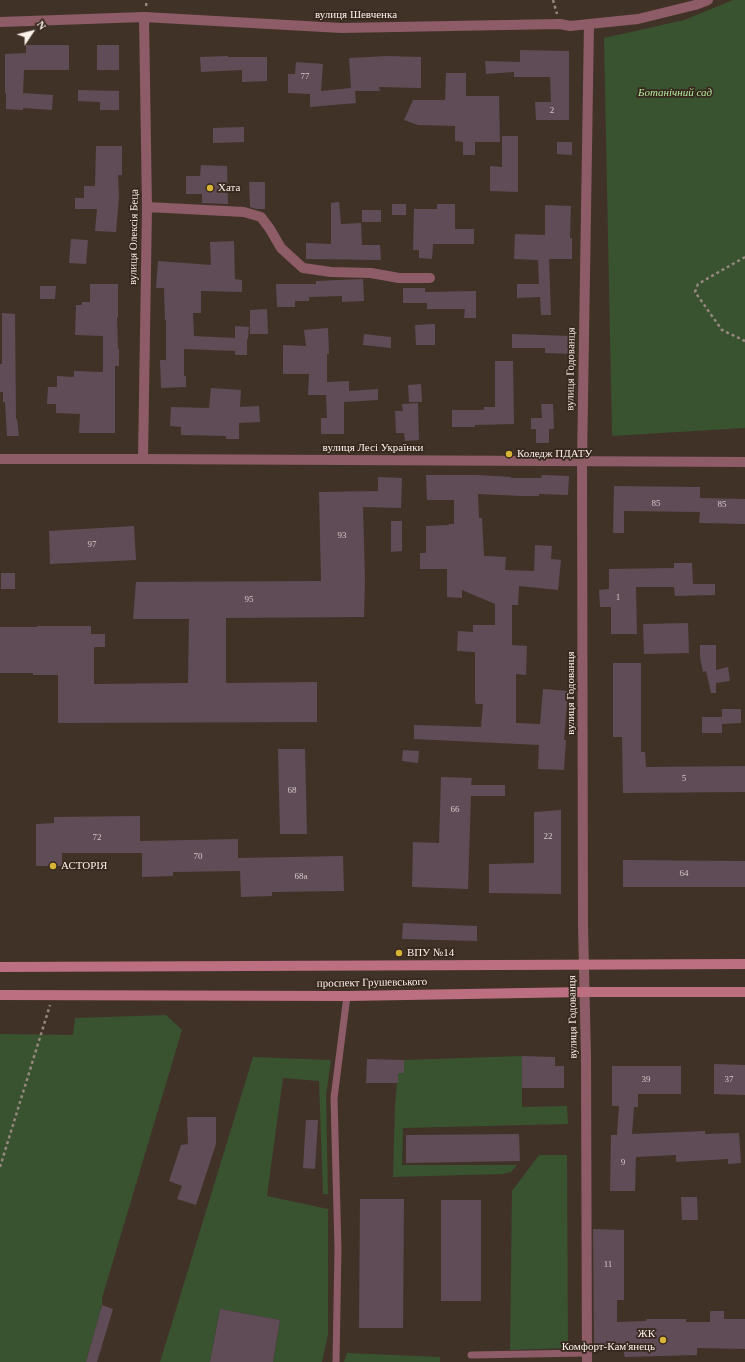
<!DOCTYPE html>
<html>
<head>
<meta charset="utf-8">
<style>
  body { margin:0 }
  #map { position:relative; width:745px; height:1362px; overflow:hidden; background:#413228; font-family:Georgia,serif }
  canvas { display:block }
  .north { position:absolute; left:12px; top:12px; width:40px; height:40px; -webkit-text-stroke:3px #37281e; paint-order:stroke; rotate:55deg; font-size:11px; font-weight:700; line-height:16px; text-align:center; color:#fcf1eb }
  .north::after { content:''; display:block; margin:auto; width:14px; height:18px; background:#fcf1eb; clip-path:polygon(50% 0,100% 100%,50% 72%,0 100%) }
</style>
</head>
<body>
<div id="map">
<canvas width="745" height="1362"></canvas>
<div class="north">N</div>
</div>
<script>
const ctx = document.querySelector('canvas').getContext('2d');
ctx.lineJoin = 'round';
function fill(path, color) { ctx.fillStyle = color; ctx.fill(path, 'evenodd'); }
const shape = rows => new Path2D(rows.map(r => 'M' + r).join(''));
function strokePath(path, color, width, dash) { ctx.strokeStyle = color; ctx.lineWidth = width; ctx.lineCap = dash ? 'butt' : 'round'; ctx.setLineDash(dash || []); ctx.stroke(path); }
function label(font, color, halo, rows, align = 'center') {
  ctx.font = font + ' Georgia,serif'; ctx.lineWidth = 3.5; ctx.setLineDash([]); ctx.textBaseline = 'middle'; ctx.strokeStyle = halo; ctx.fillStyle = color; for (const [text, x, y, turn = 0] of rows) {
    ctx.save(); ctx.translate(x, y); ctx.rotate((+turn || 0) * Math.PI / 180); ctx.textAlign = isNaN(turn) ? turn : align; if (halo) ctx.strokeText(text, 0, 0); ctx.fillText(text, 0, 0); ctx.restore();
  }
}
fill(shape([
  [733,0,745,0,745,428,612,436,604,38,684,20],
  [166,1015,182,1030,102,1298,102,1305,86,1362,0,1362,0,1034,73,1035,75,1018],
  [522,1056,522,1107,567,1106,568,1124,403,1128,402,1165,517,1165,511,1172,503,1174,393,1177,395,1105,398,1073,404,1073,404,1060],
  [253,1057,331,1060,326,1095,328,1194,323,1194,319,1081,283,1078,267,1196,328,1209,328,1335,322,1362,273,1362,280,1320,220,1309,210,1362,160,1362],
  [539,1155,567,1155,568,1348,510,1350,512,1191],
  [347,1353,440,1357,440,1362,344,1362]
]), '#395230');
fill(shape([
  [26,45,69,45,69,70,24,70,23,93,53,95,52,110,23,108,23,110,6,109,6,93,5,93,5,54,26,53],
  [97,45,119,45,119,70,97,70],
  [520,50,569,51,569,120,536,120,535,102,551,102,550,77,514,77,514,72,486,74,485,61,520,62],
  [228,56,228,57,267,57,267,81,242,82,242,70,201,72,200,57],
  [388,56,421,57,421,88,379,87,380,91,355,91,356,103,310,107,310,94,288,93,288,74,295,74,296,62,323,64,321,91,351,88,349,58],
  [446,73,466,73,466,96,499,96,500,142,475,142,475,155,463,155,463,142,455,141,455,126,418,125,404,120,413,100,445,100],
  [78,90,119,91,119,110,100,110,100,102,78,101],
  [244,127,244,142,213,143,213,128],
  [502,136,518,136,518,192,490,191,490,166,502,167],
  [557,142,572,142,572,155,557,154],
  [96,146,122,146,122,175,118,175,119,197,116,232,95,231,97,209,75,209,75,198,84,198,84,186,95,186],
  [201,165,227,166,228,204,202,203,202,194,186,194,186,176,200,176],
  [249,182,265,182,265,209,256,209,250,207],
  [339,202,341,224,361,223,362,245,380,245,381,260,306,259,306,243,331,244,331,203],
  [392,204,406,204,406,215,392,215],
  [437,204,455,204,455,229,474,229,474,244,433,244,432,259,419,258,419,250,413,250,414,209,437,209],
  [545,205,571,206,570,238,572,238,572,259,549,259,551,315,541,315,540,297,517,298,517,284,539,284,538,260,514,259,515,234,545,235],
  [362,210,381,210,381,222,362,222],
  [71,239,88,240,86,264,69,263],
  [234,241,235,279,242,280,242,292,201,291,201,313,193,313,194,336,235,338,235,326,249,327,248,339,247,339,247,355,235,355,235,351,184,349,184,376,186,376,186,387,161,388,160,360,166,360,166,320,165,320,164,288,156,288,158,261,211,265,210,242],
  [363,279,364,301,342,302,342,296,309,297,309,301,295,301,295,307,277,307,276,284,316,284,316,281],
  [90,284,118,284,118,317,117,317,118,349,119,349,119,366,115,366,115,433,79,433,80,414,56,413,56,404,47,404,48,387,57,387,57,376,74,377,74,371,103,372,103,336,75,335,76,305,82,305,82,302,90,302],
  [40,286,56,286,55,299,40,299],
  [403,288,425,288,425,292,476,291,476,318,464,318,465,309,427,309,427,303,403,303],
  [267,309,268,334,250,334,250,310],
  [2,313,15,314,16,419,17,419,19,436,7,436,5,402,3,402,3,392,0,392,0,364,2,364],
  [435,324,435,345,416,345,415,325],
  [328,328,329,354,327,354,327,382,349,381,349,391,378,389,378,400,344,402,344,434,321,434,321,418,327,418,326,395,308,395,309,374,283,374,283,345,306,346,304,330],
  [364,334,391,337,391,348,363,345],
  [512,334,571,336,571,354,545,353,545,348,512,348],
  [495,361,513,361,514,424,475,425,475,427,452,427,452,410,484,410,484,407,495,407],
  [421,384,422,402,409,402,408,385],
  [211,388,241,390,240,407,259,406,260,422,239,423,239,439,226,439,226,436,181,435,181,427,170,426,171,407,209,408],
  [418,403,419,440,405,441,404,433,396,433,395,411,403,411,402,404],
  [541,404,553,404,554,429,549,429,549,443,536,443,536,429,531,429,531,418,542,418],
  [426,475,478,475,511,477,511,478,541,478,542,475,569,476,568,495,539,494,539,496,522,496,478,494,479,518,482,518,484,556,506,557,505,570,534,571,535,545,552,546,551,559,561,560,558,590,519,586,518,605,512,605,512,645,527,646,526,675,516,674,516,723,540,724,543,689,568,691,564,740,566,740,564,770,538,769,539,745,414,739,414,725,481,727,483,704,476,704,475,701,475,652,457,651,458,631,473,632,473,625,495,625,495,604,462,590,462,598,447,597,447,569,420,569,420,553,426,553,426,526,449,525,449,524,454,524,454,500,427,500],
  [378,477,402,478,401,508,363,507,365,580,364,617,226,618,226,683,317,682,317,722,58,723,58,675,33,675,33,673,0,673,0,627,37,627,37,626,91,626,91,634,105,634,105,647,94,647,94,684,188,683,189,619,133,619,136,582,321,581,319,492,378,491],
  [614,486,700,487,700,498,745,499,745,524,699,523,700,512,624,511,624,533,613,533],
  [391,521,402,521,402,551,391,552],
  [134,526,136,560,50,564,49,531],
  [674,563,692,563,693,584,715,584,715,595,675,596,674,587,636,587,637,634,611,634,611,607,600,607,599,590,609,589,609,569,674,568],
  [1,573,15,573,15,589,1,589],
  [688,623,689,653,644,654,643,624],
  [700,645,716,645,716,670,728,667,730,681,716,683,716,693,711,693,706,671,703,672,700,657],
  [613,663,641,663,641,752,645,752,646,767,745,766,745,792,623,793,622,737,613,737],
  [722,709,741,709,741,723,722,724,722,733,702,733,702,717,722,717],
  [278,749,305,749,307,834,280,834],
  [403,750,419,751,418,763,402,761],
  [441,777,472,778,471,785,505,785,505,796,471,796,468,889,412,887,413,842,439,843],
  [561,810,561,894,489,893,489,864,534,863,534,812],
  [140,816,140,841,238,839,238,858,343,856,344,891,272,892,272,896,241,897,240,871,173,872,173,876,142,877,142,853,62,853,62,866,36,866,36,824,54,823,54,817],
  [623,860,745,861,745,887,623,887],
  [403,923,477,926,477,941,402,939],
  [522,1056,555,1057,555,1066,564,1066,564,1088,522,1088],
  [367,1059,404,1060,404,1073,398,1073,398,1083,366,1083],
  [714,1064,745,1065,745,1095,714,1094],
  [612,1066,681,1066,681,1094,638,1094,638,1107,634,1107,632,1134,705,1131,705,1134,739,1133,741,1163,728,1164,728,1159,676,1162,676,1155,636,1157,635,1191,610,1191,611,1135,617,1135,619,1106,612,1106],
  [187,1117,216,1117,216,1144,196,1205,177,1199,182,1186,169,1181,181,1145,188,1144],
  [306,1120,318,1120,315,1169,303,1168],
  [519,1134,520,1161,406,1163,406,1135],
  [681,1197,697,1197,698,1220,682,1220],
  [360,1199,404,1199,403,1328,359,1328],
  [441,1200,481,1200,481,1301,441,1301],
  [593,1229,624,1230,624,1300,617,1300,617,1322,646,1321,646,1319,686,1319,686,1322,710,1322,710,1311,724,1311,724,1319,745,1319,745,1349,697,1348,697,1355,625,1357,622,1347,594,1347],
  [102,1305,113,1309,97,1362,86,1362],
  [220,1309,280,1320,273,1362,210,1362]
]), '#5f4c56');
strokePath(shape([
  [553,0,557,14],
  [146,6,147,0],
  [745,257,698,284,695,292,722,330,745,341],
  [0,1167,50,1005]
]), '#95887f', 2.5, [3, 3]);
strokePath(shape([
  [471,1355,587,1353],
  [336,1362,338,1249,334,1098,347,996]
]), '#8e5c67', 7);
strokePath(shape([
  [0,22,144,17,341,28,560,24,570,26,638,19,695,5,708,0],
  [147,207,244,212,261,217,270,229,281,248,303,268,331,272,371,273,399,278,430,278],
  [143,459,147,207,144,17],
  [587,1362,586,1057,583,925,582,462,589,24]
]), '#8e5c67', 10);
strokePath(shape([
  [0,459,143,459,745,462]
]), '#8e5c67', 10);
strokePath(shape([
  [0,967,745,964],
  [0,995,347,996,584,992,745,992]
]), '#bd6f82', 10);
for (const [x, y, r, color] of [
  [210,188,4,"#d8b434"],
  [509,454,4,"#d8b434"],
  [53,866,4,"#d8b434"],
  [399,953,4,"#d8b434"],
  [663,1340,4,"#d8b434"]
]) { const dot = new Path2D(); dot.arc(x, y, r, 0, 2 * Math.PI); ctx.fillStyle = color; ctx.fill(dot); strokePath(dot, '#37281e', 1.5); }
label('9px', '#d5c8c6', null, [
  ["77",305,77],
  ["2",552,111],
  ["85",656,504],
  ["85",722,505],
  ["93",342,536],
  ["97",92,545],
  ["1",618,598],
  ["95",249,600],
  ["5",684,779],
  ["68",292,791],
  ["66",455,810],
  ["22",548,837],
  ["72",97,838],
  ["70",198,857],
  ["64",684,874],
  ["68а",301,877],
  ["39",646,1080],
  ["37",729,1080],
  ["9",623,1163],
  ["11",608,1265]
]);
label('11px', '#fcf1eb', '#37281e', [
  ["вулиця Шевченка",356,15],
  ["вулиця Олексія Беца",134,237,-89],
  ["вулиця Годованця",571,369,-89],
  ["вулиця Лесі Українки",373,448],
  ["вулиця Годованця",571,693,-90],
  ["проспект Грушевського",372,983,-1],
  ["вулиця Годованця",573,1017,-91]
]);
label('italic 11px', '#b1ea9d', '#37281e', [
  ["Ботанічний сад",675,93]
]);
label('11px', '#fcf1eb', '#37281e', [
  ["Хата",218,188],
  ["Коледж ПДАТУ",517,454],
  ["АСТОРІЯ",61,866],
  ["ВПУ №14",407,953],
  ["ЖК",655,1334,"right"],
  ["Комфорт-Кам'янець",655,1347,"right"]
], 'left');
</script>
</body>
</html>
